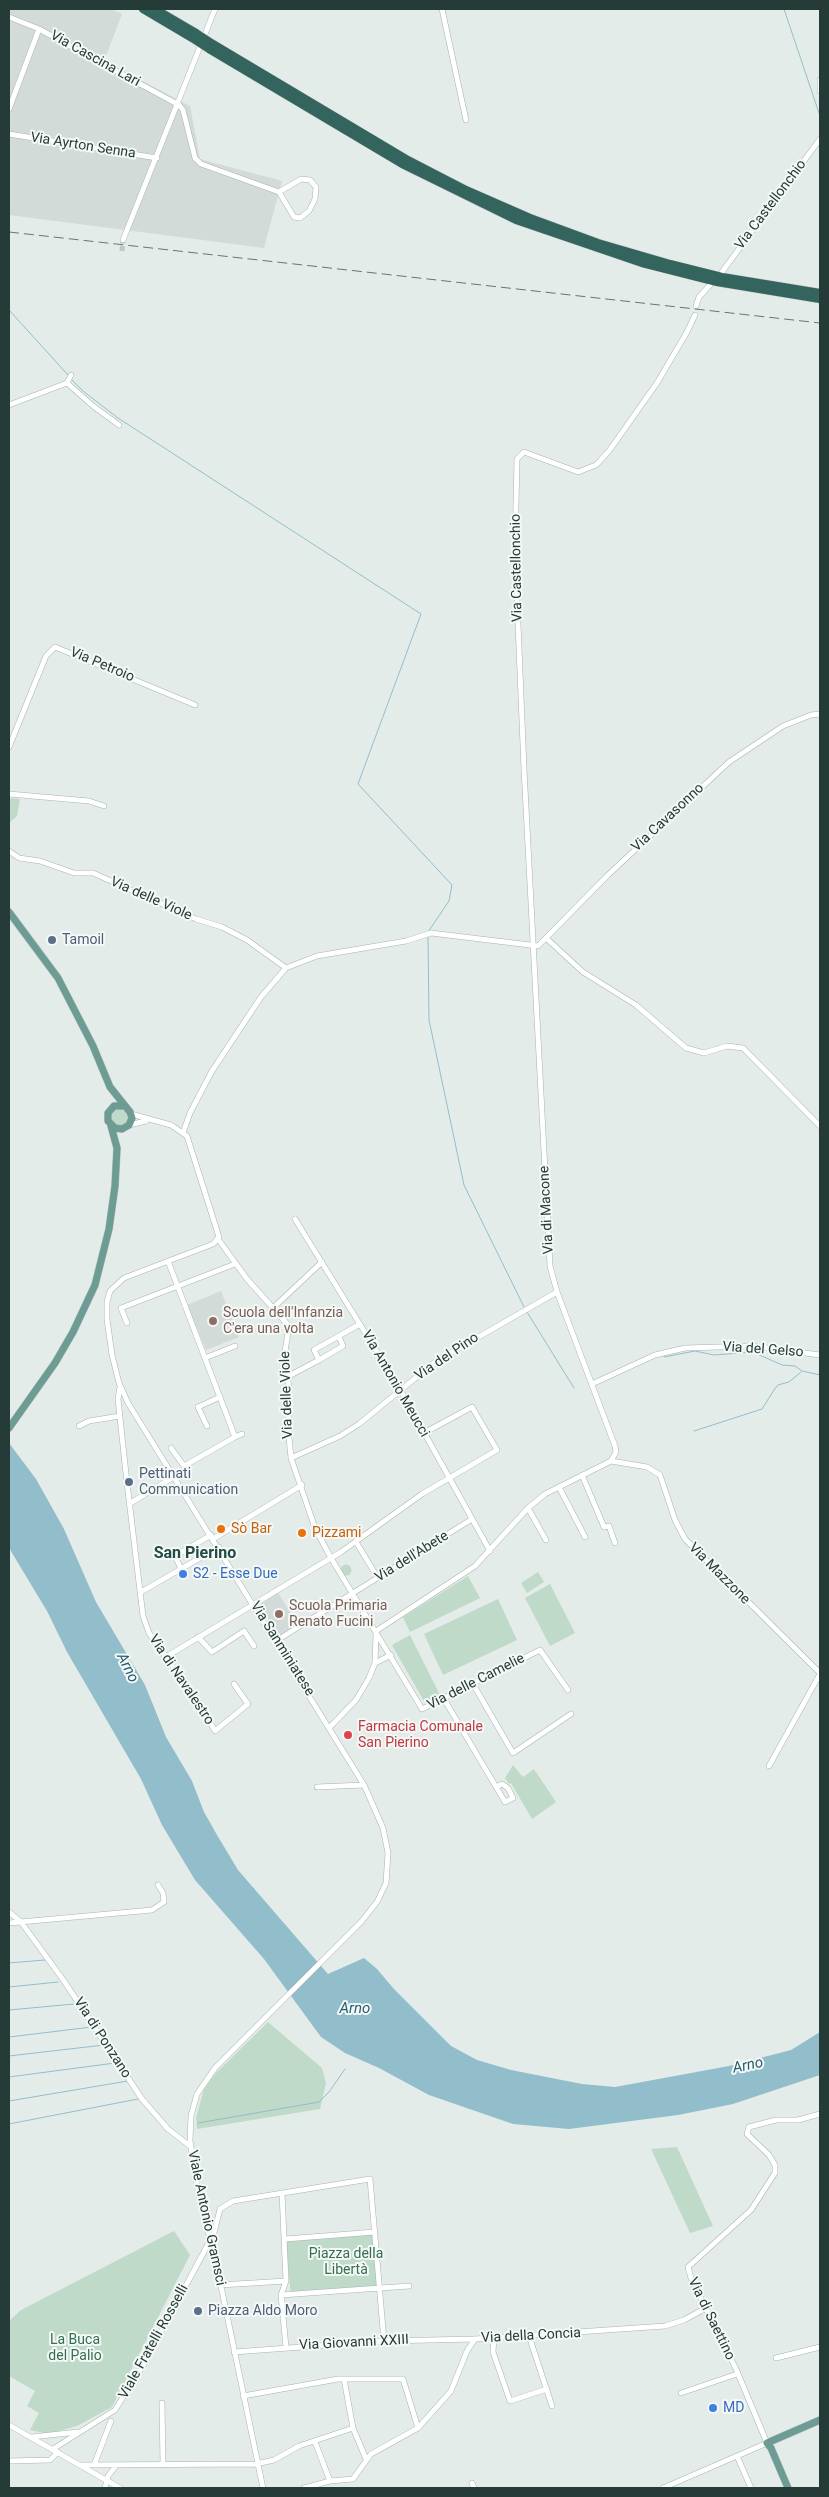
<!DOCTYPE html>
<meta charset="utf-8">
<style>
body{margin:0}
#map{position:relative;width:829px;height:2497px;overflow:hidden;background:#e4ece9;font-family:Roboto,sans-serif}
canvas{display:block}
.frame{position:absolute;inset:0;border:10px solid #253b37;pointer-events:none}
</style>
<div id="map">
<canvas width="829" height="2497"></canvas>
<div class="frame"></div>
</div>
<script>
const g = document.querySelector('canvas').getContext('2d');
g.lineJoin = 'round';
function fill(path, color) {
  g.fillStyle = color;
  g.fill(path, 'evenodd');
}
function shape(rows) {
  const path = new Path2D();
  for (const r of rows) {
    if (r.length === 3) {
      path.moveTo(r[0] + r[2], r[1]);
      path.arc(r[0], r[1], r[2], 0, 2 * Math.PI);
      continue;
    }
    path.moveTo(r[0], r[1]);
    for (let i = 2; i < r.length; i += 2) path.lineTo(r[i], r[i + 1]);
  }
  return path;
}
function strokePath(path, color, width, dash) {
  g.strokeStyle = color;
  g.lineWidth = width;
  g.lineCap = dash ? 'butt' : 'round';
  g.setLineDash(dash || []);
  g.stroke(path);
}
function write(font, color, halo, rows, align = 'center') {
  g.font = font + ' Roboto,sans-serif';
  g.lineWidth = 4;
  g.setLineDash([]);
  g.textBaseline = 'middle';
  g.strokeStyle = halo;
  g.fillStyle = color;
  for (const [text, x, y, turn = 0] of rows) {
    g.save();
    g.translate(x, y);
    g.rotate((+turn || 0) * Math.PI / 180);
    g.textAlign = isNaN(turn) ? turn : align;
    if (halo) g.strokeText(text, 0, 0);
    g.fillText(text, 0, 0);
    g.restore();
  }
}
const built = shape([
 [9,9,111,9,122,14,104,61,190,106,200,159,282,181,264,248,9,215],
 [221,1291,239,1337,206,1350,187,1305],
 [278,1593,298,1624,279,1636,259,1605]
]);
const green = shape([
 [9,798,20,799,17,816,9,823],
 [119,1117,9],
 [346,1570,5.5],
 [538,1572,544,1582,527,1593,521,1583],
 [468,1576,480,1598,410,1632,403,1617],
 [550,1584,575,1633,550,1646,525,1598],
 [498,1599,517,1640,443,1675,424,1634],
 [410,1635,440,1695,425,1703,392,1645],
 [513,1765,523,1777,534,1769,556,1802,532,1819,511,1783,509,1784,505,1778],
 [268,2022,322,2068,326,2083,320,2109,197,2129,196,2118,204,2089,217,2072],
 [677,2147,713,2226,690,2233,651,2149],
 [174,2231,190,2255,112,2407,77,2426,48,2434,30,2430,39,2413,27,2406,35,2391,9,2376,9,2321,21,2310],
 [375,2232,379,2288,291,2295,285,2239]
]);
const water = shape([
 [9,1443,36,1479,64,1529,96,1602,145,1685,166,1737,192,1781,204,1812,217,1835,238,1870,328,1974,364,1958,377,1969,394,1989,451,2046,477,2060,511,2070,582,2084,615,2087,729,2066,791,2050,820,2032,820,2075,733,2104,678,2115,569,2129,513,2124,429,2095,379,2068,345,2053,321,2037,264,1959,195,1880,162,1825,141,1779,67,1652,47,1611,12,1553,9,1547]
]);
const stream = shape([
 [784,9,820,116],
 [9,310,68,375],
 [70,378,83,391,118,418,421,614,358,784,452,885,449,901,428,932],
 [428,936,429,1020,464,1185,525,1309],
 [527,1312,574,1388],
 [664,1357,695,1351,714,1355,753,1352,782,1365,795,1366,802,1371,820,1375],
 [694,1431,762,1409,774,1390,778,1385,789,1382,801,1372],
 [9,1963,45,1960],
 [9,1987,58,1982],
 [9,2010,74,2004],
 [9,2037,92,2027],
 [9,2056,104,2045],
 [9,2077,115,2063],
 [9,2101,128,2081],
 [198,2123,319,2102,329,2092,345,2069],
 [9,2124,138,2099]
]);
const minorTunnel = shape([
 [122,251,123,240]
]);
const minor = shape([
 [442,9,466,120],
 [9,17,39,29,179,105,183,110,195,158,201,164,279,192,294,217,300,218,309,211,315,199,316,187,310,180,301,179,279,192],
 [820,80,820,91],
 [9,109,39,29],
 [9,134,157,158],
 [123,240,215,9],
 [722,272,820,139],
 [696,306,699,297,710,285],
 [67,383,93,406,119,425],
 [67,383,71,375],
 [9,405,67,383],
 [9,747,46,656,55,647,195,705],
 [9,794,89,801,104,806],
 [9,851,19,858,40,861,74,873,93,873,196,919,222,927,247,940,286,968],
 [546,938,583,972,636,1005,686,1048,704,1053,727,1046,743,1048,820,1126],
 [131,1114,171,1125,187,1136,219,1237,213,1244,124,1278,110,1291,107,1302,107,1319,112,1355,119,1383,128,1403,364,1785,383,1828,388,1853,386,1883,377,1902,361,1922,215,2068,197,2094,191,2116,190,2141,199,2196,217,2267,263,2488],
 [129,1125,146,1121],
 [183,1133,190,1113,212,1071,261,997,286,968,317,956,406,941,431,933,538,946,608,875,729,762,783,726,811,715,820,714],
 [295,1219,401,1391,490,1551],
 [218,1239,247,1279,289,1326,284,1358,289,1387,288,1427,291,1458,315,1528,331,1558,422,1709,540,1650,568,1690],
 [168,1261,235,1437,184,1466,171,1448],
 [273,1308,322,1262],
 [127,1323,121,1308,235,1264],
 [205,1358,235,1346],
 [319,1360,343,1346,339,1337],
 [287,1377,319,1360,314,1350,360,1324],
 [592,1384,655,1355,685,1348,752,1346,820,1355],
 [120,1387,118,1399,127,1483,143,1616,149,1633,199,1703,215,1731,248,1704,234,1684],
 [79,1426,89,1421,120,1416],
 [207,1426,198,1407,220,1397],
 [235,1437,242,1434],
 [291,1458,340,1436,359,1424,435,1362,557,1292],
 [611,1461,616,1452,615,1446,557,1292,550,1266,524,769,515,551,517,459,524,452,578,472,596,465,609,451,657,383,687,332,695,315],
 [582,1475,604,1527,609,1526,615,1543],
 [559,1487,585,1537],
 [129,1504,175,1476],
 [528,1508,546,1540],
 [213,1539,302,1485],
 [356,1542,378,1578],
 [181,1569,175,1556,211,1535],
 [141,1592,219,1547],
 [376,1631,475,1566,528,1508,545,1494,611,1461,647,1467,660,1475,675,1520,685,1539,820,1673],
 [198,1637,212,1652,244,1631,254,1646],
 [276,1641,472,1519],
 [164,1658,341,1552,422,1494,497,1450,472,1407,424,1433],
 [375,1663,391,1655],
 [473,1684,513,1753,571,1714],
 [444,1699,505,1802,513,1798,508,1788,502,1784,496,1787],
 [330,1727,356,1700,369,1678,375,1663,376,1634],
 [769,1766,820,1674],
 [317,1787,364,1785],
 [9,1912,21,1922,64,1981,142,2099,168,2129,191,2147],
 [9,1923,152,1910,164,1902,163,1893,158,1885],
 [282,2193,286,2281,281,2295,286,2347],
 [285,2239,375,2232],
 [220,2285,286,2281],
 [281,2295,409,2286],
 [529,2336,552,2406],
 [494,2337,493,2352,510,2401,547,2389],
 [234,2352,384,2341,475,2339,665,2326,684,2320,706,2308],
 [776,2358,820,2347],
 [344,2379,353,2428,366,2459],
 [681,2393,737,2374],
 [243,2396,338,2379,403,2379,418,2428],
 [162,2403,163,2465],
 [9,2425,120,2488],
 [32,2437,78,2432],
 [315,2442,330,2481],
 [53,2449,115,2410,144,2364,214,2233,220,2209,233,2201,370,2179,384,2341],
 [737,2456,751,2488],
 [9,2461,50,2460,58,2452],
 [81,2465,256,2464,274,2460,299,2446,353,2428],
 [94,2465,111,2421],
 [472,2483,474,2488],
 [105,2488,108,2476,116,2466],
 [304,2488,330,2481,353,2479,371,2454,418,2428,451,2391,467,2351,475,2339],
 [663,2488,767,2443,736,2369,691,2278,688,2267,751,2210,775,2173,775,2165,769,2155,747,2134,749,2127,776,2120,798,2120,820,2114]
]);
const major = shape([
 [9,912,58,978,93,1046,110,1087,130,1112,132,1118,129,1125,122,1129,115,1128,108,1121,108,1113,114,1106,125,1106],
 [9,1428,55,1363,73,1332,95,1285,109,1229,115,1186,117,1148,111,1126],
 [788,2488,771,2448,767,2443,820,2420]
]);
const highway = shape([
 [143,9,192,38],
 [155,9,196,33],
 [213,44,406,159,466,190,530,218,598,243,670,264,722,277,820,293],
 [209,49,404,165,516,220,642,263,717,282,820,299]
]);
const rail = shape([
 [9,232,820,323]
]);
const highwayBridge = shape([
 [196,33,213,44],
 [192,38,209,49]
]);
const markers = [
 [52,940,5,"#5c6f8a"],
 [213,1321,5,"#8d6e63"],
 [129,1482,5,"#5c6f8a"],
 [221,1529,5,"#e8710a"],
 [302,1533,5,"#e8710a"],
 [183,1574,5,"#3f7fe0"],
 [279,1614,5,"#8d6e63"],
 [348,1735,5,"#e0444e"],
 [198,2311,5,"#5c6f8a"],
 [713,2408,5,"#3f7fe0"]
];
const streetNames = [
 ["Via Cascina Lari",95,59,29],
 ["Via Ayrton Senna",83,146,9],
 ["Via Castellonchio",771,205,-53],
 ["Via Castellonchio",517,568,-91],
 ["Via Petroio",102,665,23],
 ["Via Cavasonno",668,818,-43],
 ["Via delle Viole",151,899,24],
 ["Via di Macone",547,1210,-93],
 ["Via del Gelso",763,1350,4],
 ["Via del Pino",447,1357,-34],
 ["Via Antonio Meucci",395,1384,60],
 ["Via delle Viole",287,1395,-92],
 ["Via dell'Abete",412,1557,-32],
 ["Via Mazzone",719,1574,45],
 ["Via Sanminiatese",282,1649,58],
 ["Via di Navalestro",181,1680,56],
 ["Via delle Camelie",476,1682,-27],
 ["Via di Ponzano",102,2038,57],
 ["Viale Antonio Gramsci",206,2218,78],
 ["Via di Saettino",711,2319,64],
 ["Via della Concia",531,2336,-3],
 ["Viale Fratelli Rosselli",154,2342,-61],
 ["Via Giovanni XXIII",354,2343,-3]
];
const serviceNames = [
 ["Tamoil",62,940],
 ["Pettinati",139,1474],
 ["Communication",139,1490],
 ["Piazza Aldo Moro",208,2311]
];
const educationNames = [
 ["Scuola dell'Infanzia",223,1313],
 ["C'era una volta",223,1329],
 ["Scuola Primaria",289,1606],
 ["Renato Fucini",289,1622]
];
const foodNames = [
 ["Sò Bar",231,1529],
 ["Pizzami",312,1533]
];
const shopNames = [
 ["S2 - Esse Due",193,1574],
 ["MD",723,2408]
];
const healthNames = [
 ["Farmacia Comunale",358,1727],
 ["San Pierino",358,1743]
];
const parkNames = [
 ["Piazza della",346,2254],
 ["Libertà",346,2270],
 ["La Buca",75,2340],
 ["del Palio",75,2356]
];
const waterNames = [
 ["Arno",127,1668,63],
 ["Arno",355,2009],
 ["Arno",748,2066,-12]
];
const quarterNames = [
 ["San Pierino",195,1554]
];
fill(built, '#d2dbd8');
fill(green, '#bfdac9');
fill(water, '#92bdcb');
strokePath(stream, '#92bdcb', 1);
strokePath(minorTunnel, '#bec9c5', 5, [5, 2.5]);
strokePath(minor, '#a7b3b0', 6);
strokePath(major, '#c2c8c7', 8);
strokePath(highway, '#c2c8c7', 9);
strokePath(minor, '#fff', 5);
strokePath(major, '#6d9c94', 7);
strokePath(highway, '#34645e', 8);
strokePath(rail, '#607772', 1, [10, 5]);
strokePath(highwayBridge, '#c2c8c7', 9, []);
strokePath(highwayBridge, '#34645e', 8);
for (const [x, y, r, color] of markers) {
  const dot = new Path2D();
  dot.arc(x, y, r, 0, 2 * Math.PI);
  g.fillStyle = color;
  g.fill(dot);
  strokePath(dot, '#f4f8f7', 2);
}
write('14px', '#253b37', '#f4f8f7', streetNames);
write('14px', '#4e5e75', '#f4f8f7', serviceNames, 'left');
write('14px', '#785e54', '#f4f8f7', educationNames, 'left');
write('14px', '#c56008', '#f4f8f7', foodNames, 'left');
write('14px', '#366cbe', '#f4f8f7', shopNames, 'left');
write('14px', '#be3a42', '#f4f8f7', healthNames, 'left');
write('14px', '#336e4f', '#f4f8f7', parkNames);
write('italic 15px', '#255e71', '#f4f8f7', waterNames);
write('bold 16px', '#234b45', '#f4f8f7', quarterNames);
</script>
